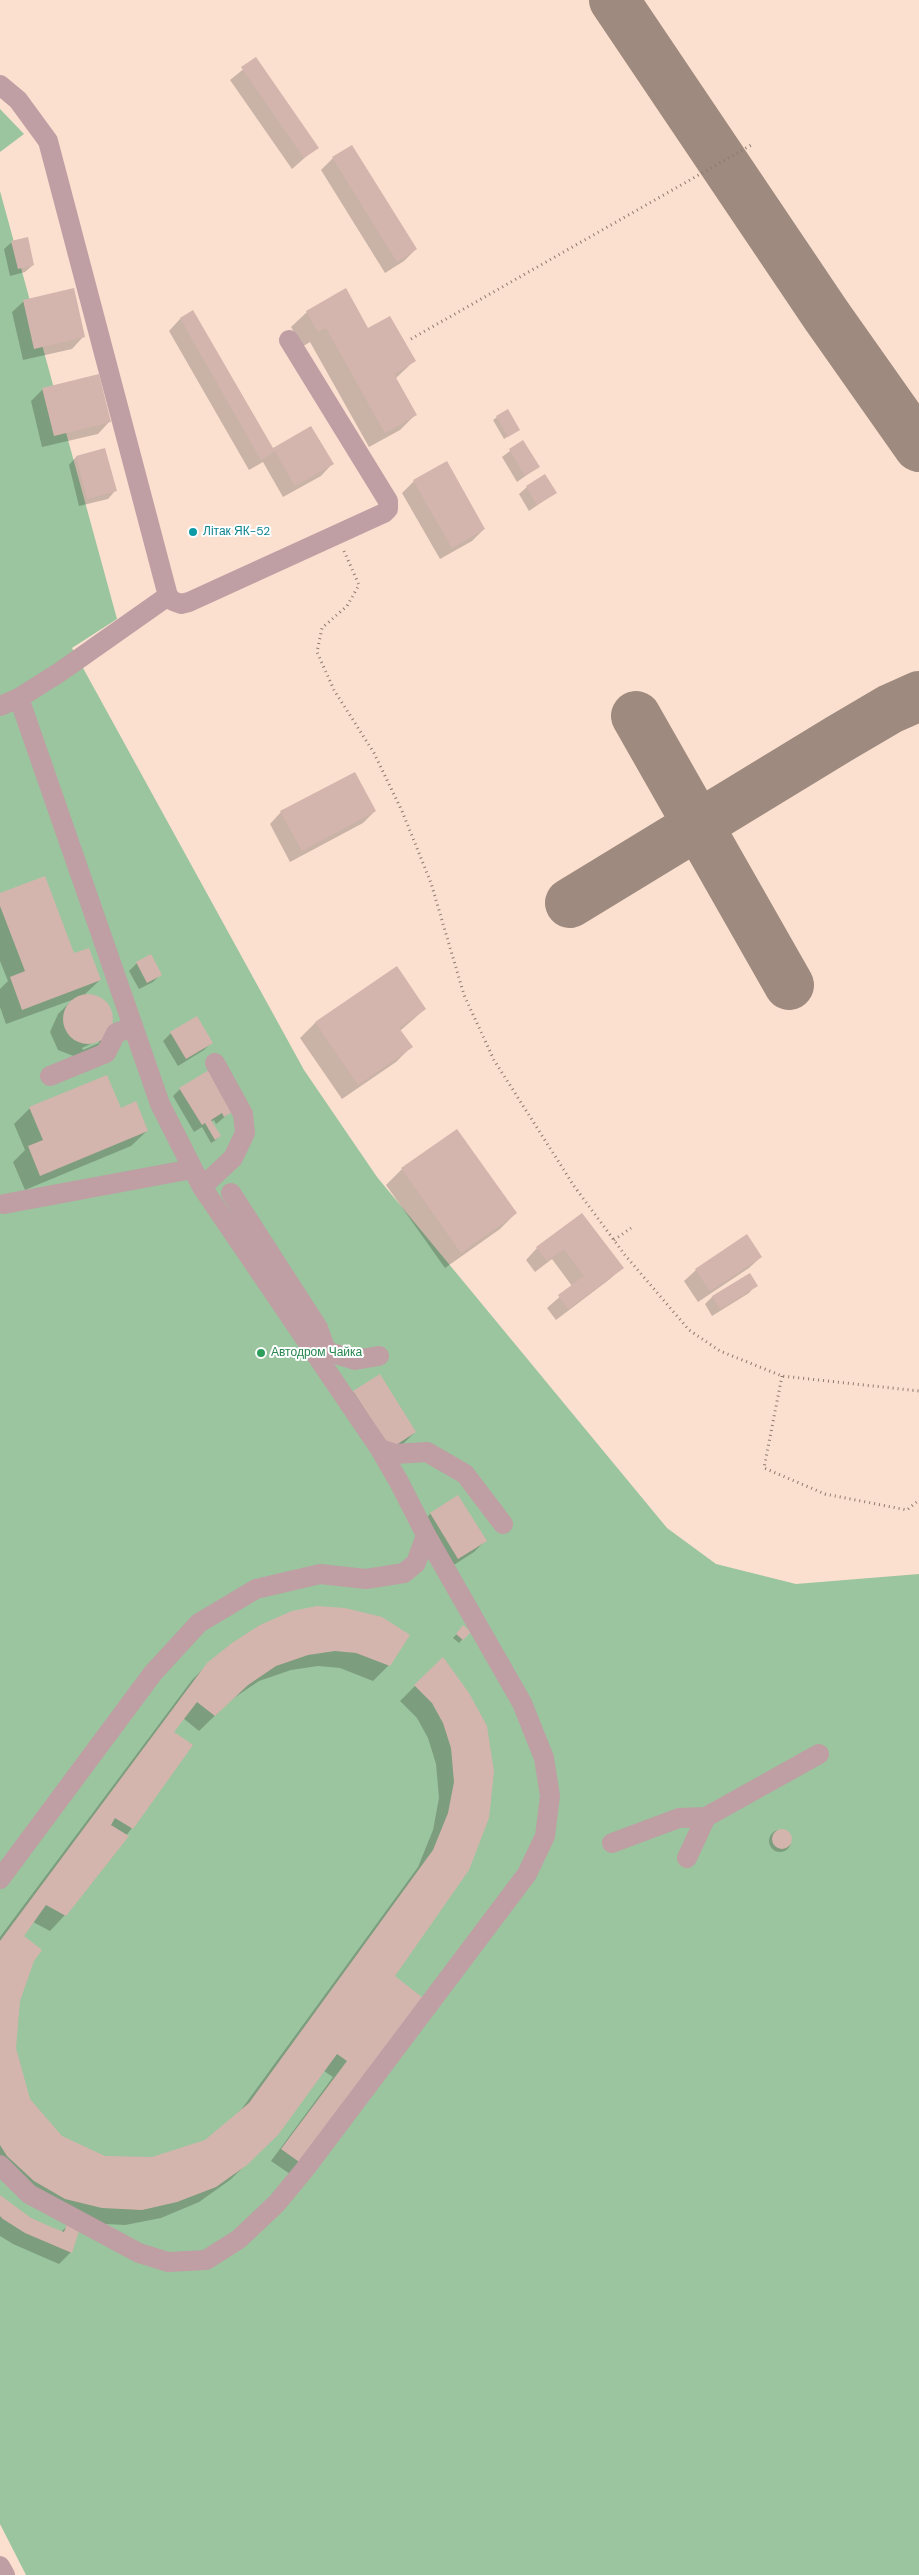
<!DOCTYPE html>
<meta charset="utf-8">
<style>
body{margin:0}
canvas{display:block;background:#fbdfcf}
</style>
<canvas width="919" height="2575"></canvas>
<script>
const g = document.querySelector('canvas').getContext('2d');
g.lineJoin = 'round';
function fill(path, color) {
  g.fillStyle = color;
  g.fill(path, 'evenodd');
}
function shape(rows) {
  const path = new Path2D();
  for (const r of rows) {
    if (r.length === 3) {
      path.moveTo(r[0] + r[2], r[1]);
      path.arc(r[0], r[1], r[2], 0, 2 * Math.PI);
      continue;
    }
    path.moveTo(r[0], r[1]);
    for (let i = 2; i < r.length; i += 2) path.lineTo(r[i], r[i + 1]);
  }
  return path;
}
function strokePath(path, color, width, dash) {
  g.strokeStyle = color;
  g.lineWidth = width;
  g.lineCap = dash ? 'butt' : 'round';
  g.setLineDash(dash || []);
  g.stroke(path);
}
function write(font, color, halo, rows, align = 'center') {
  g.font = font + ' "DM Sans",sans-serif';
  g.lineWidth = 4;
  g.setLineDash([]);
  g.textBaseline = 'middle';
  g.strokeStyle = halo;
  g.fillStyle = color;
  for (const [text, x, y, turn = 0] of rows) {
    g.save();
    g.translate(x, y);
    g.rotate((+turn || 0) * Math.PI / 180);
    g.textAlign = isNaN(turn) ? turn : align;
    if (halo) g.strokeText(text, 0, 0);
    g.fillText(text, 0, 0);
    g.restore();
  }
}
const green = shape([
 [0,109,24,134,0,152],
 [0,191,117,619,72,648,304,1070,377,1177,667,1528,716,1564,796,1584,919,1574,919,2575,26,2575,0,2524]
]);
const shadow = shape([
 [256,59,317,147,292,169,230,80],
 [333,158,416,249,404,261,385,273,321,170],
 [12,242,33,265,25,272,10,276,4,249],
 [24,301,83,337,72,349,23,360,12,312],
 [193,312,273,449,332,464,321,476,283,497,263,462,249,470,169,331,180,319],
 [307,312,368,330,414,361,395,379,415,415,400,430,369,447,310,342,302,347,291,327],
 [43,389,109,422,98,434,42,447,31,401],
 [497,417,518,430,504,439,493,420],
 [523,441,538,467,517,482,502,457],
 [104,450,115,491,108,499,79,506,69,465,76,457],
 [446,463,484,529,472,541,440,559,402,493,414,481],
 [527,487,555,493,529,511,519,494],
 [375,811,363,823,290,862,270,824,281,812],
 [0,894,100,980,85,994,105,1001,113,1018,107,1037,94,1049,76,1057,58,1050,50,1032,58,1014,72,1000,6,1024,0,1007,0,989,8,981,0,961],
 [99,1040,99,1043,83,1050,82,1048],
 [137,963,160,975,153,982,139,989,129,971],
 [396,967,425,1009,400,1031,411,1047,396,1062,342,1099,300,1038,315,1023],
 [171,1033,211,1043,204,1050,178,1066,163,1041],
 [180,1089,232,1111,216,1124,214,1120,211,1122,219,1136,216,1140,211,1143,202,1127,194,1132,173,1096],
 [30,1108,120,1109,147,1131,131,1146,25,1190,13,1162,25,1150,14,1124],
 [457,1130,516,1213,500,1229,445,1268,386,1185,402,1169],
 [582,1215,622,1268,610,1279,556,1320,547,1308,572,1286,552,1259,535,1272,526,1260,537,1248],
 [761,1257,749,1268,698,1302,684,1281,696,1270],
 [749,1274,756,1285,749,1293,712,1316,705,1304,712,1297],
 [354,1392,415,1432,403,1444,378,1459,343,1403],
 [458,1497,485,1541,474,1552,446,1570,419,1526,430,1514],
 [292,1612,389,1665,373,1681,340,1668,318,1666,291,1670,259,1681,231,1700,199,1731,183,1718,172,1732,132,1828,65,1915,50,1931,33,1922,22,1937,33,1961,19,2000,15,2048,29,2100,61,2137,104,2158,152,2159,206,2141,238,2114,418,1867,433,1830,439,1798,436,1764,428,1738,417,1718,400,1701,442,1659,486,1726,393,1977,422,1999,290,2174,271,2161,333,2077,324,2071,261,2150,230,2180,199,2202,161,2218,125,2225,86,2223,0,2179,0,1937,192,1680,208,1664],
 [463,1627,469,1632,459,1643,453,1638],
 [780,1841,11],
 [0,2196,31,2219,61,2232,67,2226,71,2252,59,2264,13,2244,0,2236]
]);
const taxiway = shape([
 [614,0,826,315,919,447],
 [636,716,789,985],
 [570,903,839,739,890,709,919,696]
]);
const building = shape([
 [256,57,319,148,304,158,241,67],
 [352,145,417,249,397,262,332,157],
 [28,237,34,265,18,269,11,241],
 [74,288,85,337,34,349,23,300],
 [346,288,368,328,390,316,416,361,394,374,417,415,385,433,326,328,318,332,306,311],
 [193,310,273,448,311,426,334,464,295,486,275,451,261,460,180,318],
 [99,374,111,422,54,436,42,388],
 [508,409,520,430,508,437,496,416],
 [523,440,540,467,525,476,509,449],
 [105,448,117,491,87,499,76,456],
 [447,461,485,529,452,548,413,480],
 [545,474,557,493,537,505,526,486],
 [355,772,376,811,302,851,280,811],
 [45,876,74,953,89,948,101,980,22,1010,10,977,25,971,0,906,0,893],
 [151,954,162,975,147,983,136,962],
 [397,966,426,1009,399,1028,413,1047,358,1085,315,1022],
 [88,1019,25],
 [197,1016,213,1043,186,1059,170,1032],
 [209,1070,234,1111,224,1117,222,1113,211,1120,221,1136,215,1140,205,1123,202,1125,179,1088],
 [107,1075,121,1108,136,1101,148,1131,40,1176,28,1146,43,1140,29,1107],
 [457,1129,517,1213,461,1253,401,1168],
 [582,1213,624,1268,568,1309,558,1295,584,1276,564,1249,547,1261,536,1247],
 [747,1234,762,1257,710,1291,695,1269],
 [750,1273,758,1286,720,1309,712,1296],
 [380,1374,416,1432,390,1449,353,1391],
 [458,1495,487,1541,458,1559,430,1513],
 [317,1606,345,1608,382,1617,410,1635,390,1666,356,1653,335,1651,308,1655,276,1666,248,1685,215,1716,197,1702,174,1732,193,1745,133,1829,115,1818,111,1825,129,1836,66,1916,46,1905,24,1936,42,1950,34,1961,20,2001,16,2048,30,2099,62,2136,105,2156,152,2157,205,2140,249,2103,433,1850,448,1813,454,1782,451,1748,443,1723,432,1703,414,1685,443,1657,469,1693,487,1726,494,1772,489,1818,469,1870,395,1976,423,1998,302,2164,281,2149,347,2061,337,2054,278,2135,247,2165,216,2187,177,2202,142,2210,102,2208,65,2199,34,2181,7,2156,0,2145,0,1941,207,1663,232,1643,260,1625,292,1611],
 [463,1625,471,1632,463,1640,456,1634],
 [782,1839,10],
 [0,2195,31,2218,51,2227,64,2232,67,2224,80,2228,72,2253,25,2233,3,2219,0,2216]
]);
const path = shape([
 [411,339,753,144],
 [344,551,359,585,347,606,322,628,317,652,334,690,374,753,402,811,431,883,464,995,494,1060,574,1186,625,1255,689,1330,720,1351,782,1376,919,1391],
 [614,1240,631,1228],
 [782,1376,764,1468,825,1494,907,1510,919,1500]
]);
const minor = shape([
 [0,85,18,100,48,141,168,596,173,601,181,604,189,602,384,513,388,509,388,501,289,340],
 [0,706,19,698,60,672,168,596],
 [50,1076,106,1053,116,1033,133,1027],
 [202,1187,233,1158,245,1133,243,1114,215,1063],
 [231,1193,318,1328,326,1351,319,1358],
 [4,1204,192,1169],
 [326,1351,355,1360,379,1356],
 [380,1449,395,1454,427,1452,465,1474,503,1524],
 [612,1843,679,1818,706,1817],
 [687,1858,706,1817,819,1754],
 [0,1879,153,1673,199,1623,256,1589,320,1574,366,1579,404,1573,416,1563,426,1535],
 [0,2165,29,2194,139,2253,168,2262,206,2260,239,2239,277,2203,305,2169,527,1874,545,1836,550,1796,544,1758,522,1703,426,1535,399,1482,380,1449,202,1187,160,1104,19,698],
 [0,2566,5,2575]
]);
const markers = [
 [193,532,5,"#0f9aa8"],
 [261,1353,5,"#2e9e5b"]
];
const cultureNames = [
 ["Літак ЯК-52",203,532]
];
const leisureNames = [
 ["Автодром Чайка",271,1353]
];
fill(green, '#9bc59e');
fill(shadow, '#0003');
strokePath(taxiway, '#9e8a7e', 50);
fill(building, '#d4b5ad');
strokePath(path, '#8d7b70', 3, [1, 4]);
strokePath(minor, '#bf9ea4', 20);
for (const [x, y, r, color] of markers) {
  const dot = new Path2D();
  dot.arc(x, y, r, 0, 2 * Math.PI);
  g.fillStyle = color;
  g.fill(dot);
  strokePath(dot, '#fff', 2);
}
write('12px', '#0d838f', '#fff', cultureNames, 'left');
write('12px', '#27864d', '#fff', leisureNames, 'left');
</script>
